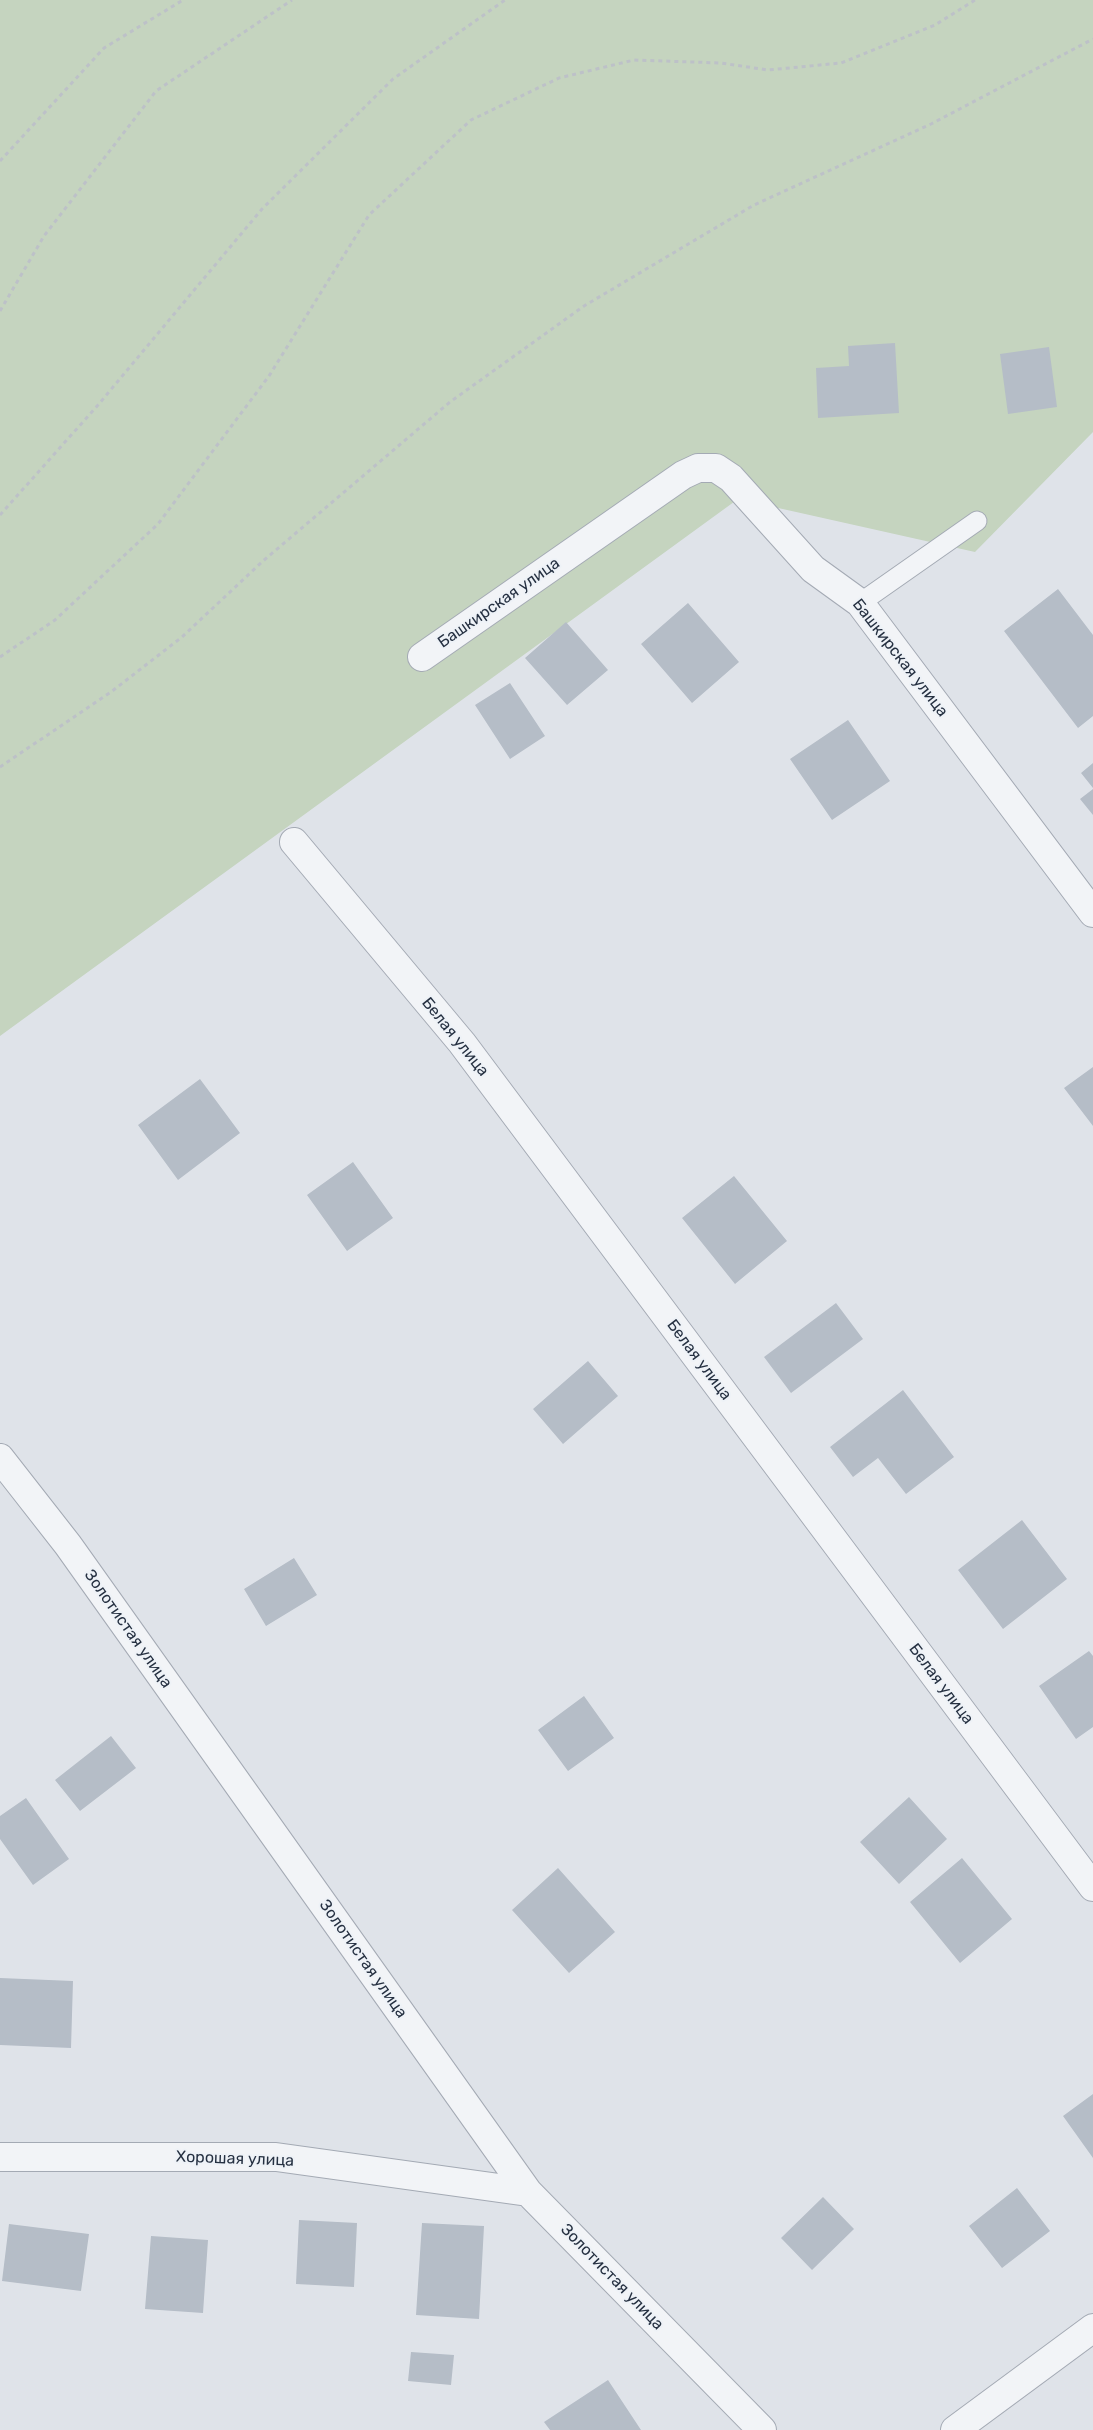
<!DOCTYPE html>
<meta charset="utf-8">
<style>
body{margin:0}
canvas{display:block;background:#dfe3e9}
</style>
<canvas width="1093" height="2430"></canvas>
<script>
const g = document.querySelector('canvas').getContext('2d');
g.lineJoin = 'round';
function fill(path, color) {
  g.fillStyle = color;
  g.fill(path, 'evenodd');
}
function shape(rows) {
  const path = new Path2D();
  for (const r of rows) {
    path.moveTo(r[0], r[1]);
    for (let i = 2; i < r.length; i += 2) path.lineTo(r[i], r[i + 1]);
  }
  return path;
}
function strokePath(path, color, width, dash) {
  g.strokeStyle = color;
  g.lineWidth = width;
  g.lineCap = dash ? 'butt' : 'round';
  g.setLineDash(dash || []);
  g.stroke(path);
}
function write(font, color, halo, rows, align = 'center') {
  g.font = font + ' Rubik,sans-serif';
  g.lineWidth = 4;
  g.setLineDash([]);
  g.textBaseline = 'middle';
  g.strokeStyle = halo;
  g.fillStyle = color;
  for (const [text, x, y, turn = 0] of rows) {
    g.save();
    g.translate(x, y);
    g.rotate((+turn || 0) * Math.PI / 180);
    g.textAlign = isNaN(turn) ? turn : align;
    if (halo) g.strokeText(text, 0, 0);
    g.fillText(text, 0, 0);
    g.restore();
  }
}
const green = shape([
 [0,0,1093,0,1093,432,975,552,738,499,0,1036]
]);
const building = shape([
 [895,343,899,413,818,418,816,368,849,366,848,346],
 [1049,347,1057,407,1008,414,1000,354],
 [1058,589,1093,635,1093,716,1078,728,1004,631],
 [688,603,739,662,692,703,641,644],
 [566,622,608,670,567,705,525,658],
 [510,683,545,736,510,759,475,705],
 [848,720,890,781,832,820,790,759],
 [1093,763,1093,788,1081,773],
 [1093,789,1093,815,1080,799],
 [1093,1067,1093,1126,1064,1088],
 [200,1079,240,1133,178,1180,138,1125],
 [353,1162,393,1218,347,1251,307,1195],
 [734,1176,787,1241,735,1284,682,1218],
 [836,1303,863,1339,791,1393,764,1357],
 [588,1361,618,1396,563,1444,533,1409],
 [903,1390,954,1457,906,1494,878,1458,853,1477,830,1447],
 [1022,1520,1067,1579,1003,1629,958,1570],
 [294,1558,317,1595,266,1626,244,1589],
 [1089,1651,1093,1656,1093,1727,1076,1739,1039,1686],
 [584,1696,614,1738,568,1771,538,1730],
 [111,1736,136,1768,80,1811,55,1780],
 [909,1797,947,1839,899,1884,860,1842],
 [26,1798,69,1859,33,1885,0,1839,0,1816],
 [962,1858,1012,1919,960,1963,910,1902],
 [558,1868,615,1932,569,1973,512,1910],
 [0,1978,73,1981,71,2048,0,2045],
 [1093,2094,1093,2158,1063,2116],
 [1017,2188,1050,2231,1002,2268,969,2226],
 [823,2197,854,2229,812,2270,781,2238],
 [299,2220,357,2223,354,2287,296,2284],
 [422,2223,484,2226,479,2319,416,2315],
 [9,2224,89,2234,81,2291,2,2281],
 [151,2236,208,2240,203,2313,145,2309],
 [411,2352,454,2355,451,2385,408,2381],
 [608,2380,641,2430,550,2430,544,2422]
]);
const path = shape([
 [0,161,104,48,183,0],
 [0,311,44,236,156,91,292,0],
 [0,515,98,405,262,209,393,79,505,0],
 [0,657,55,620,158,524,269,376,369,215,471,120,559,78,634,60,721,63,768,70,841,63,935,25,975,0],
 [0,767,111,692,182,637,263,561,450,402,584,306,754,205,931,124,1093,39]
]);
const service = shape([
 [860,603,977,521]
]);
const minor = shape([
 [422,657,683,475,698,468,716,468,731,478,813,569,860,603,1093,913],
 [294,842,462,1043,1093,1887],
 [0,1458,68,1545,528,2192,762,2430],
 [0,2157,276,2157,528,2192],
 [955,2430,1093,2328]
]);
const streetNames = [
 ["Башкирская улица",499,603,-35],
 ["Башкирская улица",900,658,52],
 ["Белая улица",455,1037,51],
 ["Белая улица",699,1360,53],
 ["Золотистая улица",128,1629,55],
 ["Белая улица",941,1684,53],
 ["Золотистая улица",363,1959,55],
 ["Хорошая улица",235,2159,2],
 ["Золотистая улица",612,2277,46]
];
fill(green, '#c5d4bf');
fill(building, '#b5bdc7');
strokePath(service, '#a4aab4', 21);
strokePath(minor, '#a4aab4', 30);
strokePath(path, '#bdc1c8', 3, [4, 4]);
strokePath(service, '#f2f4f7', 19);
strokePath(minor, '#f2f4f7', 28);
write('16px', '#263142', '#eef2f7', streetNames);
</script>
